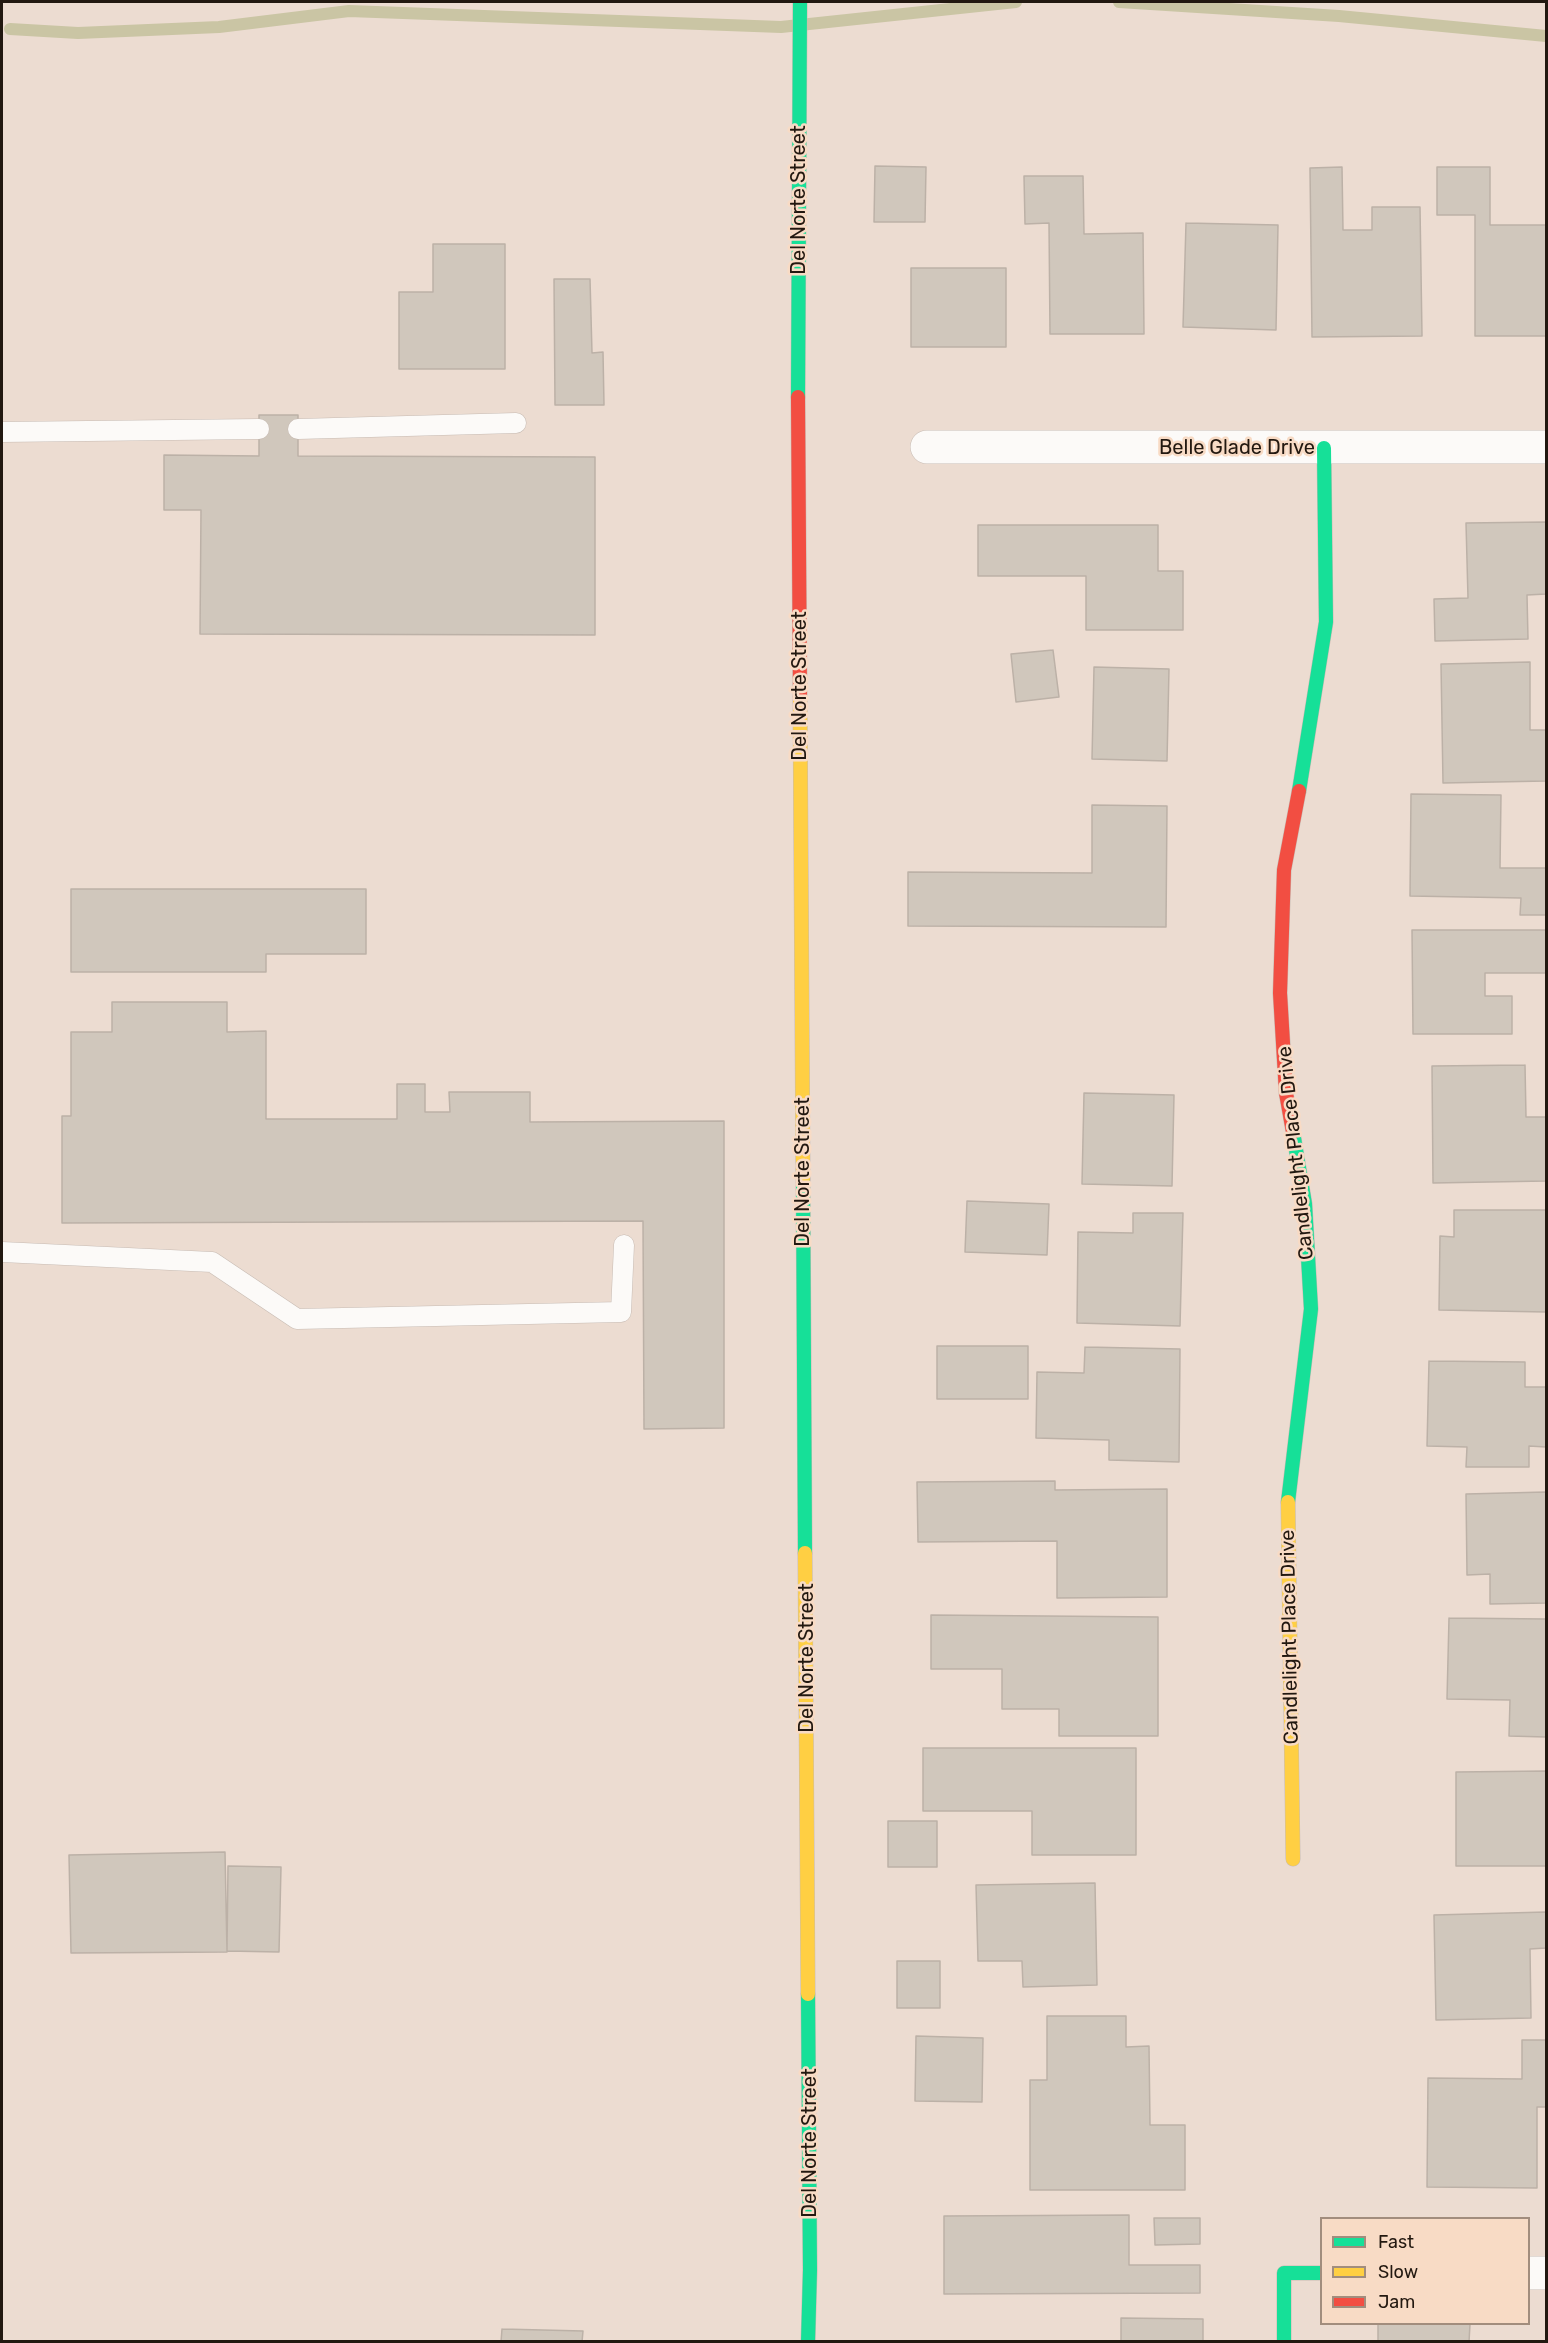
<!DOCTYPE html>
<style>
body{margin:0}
#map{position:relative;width:1548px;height:2343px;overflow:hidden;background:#ecdcd1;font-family:Rubik,sans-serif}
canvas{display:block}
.frame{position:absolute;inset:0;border:3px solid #221810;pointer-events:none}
.legend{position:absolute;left:1320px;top:2217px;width:210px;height:108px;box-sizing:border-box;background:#f8dbc5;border:2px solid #a28d7d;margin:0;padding:8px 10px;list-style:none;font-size:18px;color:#221810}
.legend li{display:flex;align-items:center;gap:12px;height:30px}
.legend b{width:30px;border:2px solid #a28d7d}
</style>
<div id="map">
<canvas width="1548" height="2343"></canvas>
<div class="frame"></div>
<ul class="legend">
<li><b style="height:8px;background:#16e098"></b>Fast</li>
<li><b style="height:8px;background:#ffcf43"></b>Slow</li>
<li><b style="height:8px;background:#f24e42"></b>Jam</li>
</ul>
</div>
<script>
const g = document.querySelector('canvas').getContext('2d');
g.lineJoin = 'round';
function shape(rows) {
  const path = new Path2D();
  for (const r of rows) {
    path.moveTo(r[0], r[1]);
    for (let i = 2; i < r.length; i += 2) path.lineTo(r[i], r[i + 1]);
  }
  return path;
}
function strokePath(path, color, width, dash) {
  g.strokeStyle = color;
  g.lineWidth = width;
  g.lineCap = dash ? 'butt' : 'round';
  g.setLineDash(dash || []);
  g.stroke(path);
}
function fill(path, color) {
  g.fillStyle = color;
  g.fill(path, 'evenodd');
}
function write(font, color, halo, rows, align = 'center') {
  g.font = font + ' Rubik,sans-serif';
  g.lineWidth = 5;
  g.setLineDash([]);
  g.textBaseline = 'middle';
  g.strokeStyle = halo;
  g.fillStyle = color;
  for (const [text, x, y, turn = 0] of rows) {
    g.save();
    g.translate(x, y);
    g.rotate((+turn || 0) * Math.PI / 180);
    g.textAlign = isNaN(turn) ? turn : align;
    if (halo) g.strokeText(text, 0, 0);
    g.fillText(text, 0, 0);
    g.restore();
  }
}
const stream = shape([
 [1119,2,1339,16,1546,36],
 [10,29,78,33,219,27,349,11,781,27,1016,2]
]);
const building = shape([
 [875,166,926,167,925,222,874,222,875,166],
 [1342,167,1343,230,1372,230,1372,207,1420,207,1422,336,1312,337,1310,168,1342,167],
 [1437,167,1490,167,1490,225,1546,225,1546,336,1475,336,1475,215,1437,215,1437,167],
 [1024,176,1083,176,1084,234,1143,233,1144,334,1050,334,1049,223,1025,224,1024,176],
 [1186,223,1278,225,1276,330,1183,327,1186,223],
 [433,244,505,244,505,369,399,369,399,292,433,292,433,244],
 [911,268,1006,268,1006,347,911,347,911,268],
 [554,279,590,279,592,353,603,352,604,405,555,405,554,279],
 [259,415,298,415,298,456,595,457,595,635,200,634,201,510,164,510,164,455,259,456,259,415],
 [1546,522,1546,594,1527,595,1528,639,1435,641,1434,599,1468,598,1466,523,1546,522],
 [978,525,1158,525,1158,571,1183,571,1183,630,1086,630,1086,576,978,576,978,525],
 [1053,650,1059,697,1016,702,1011,654,1053,650],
 [1530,662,1530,730,1546,730,1546,781,1443,783,1441,664,1530,662],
 [1094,667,1169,669,1167,761,1092,759,1094,667],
 [1411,794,1501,795,1500,868,1546,868,1546,915,1520,915,1521,898,1410,896,1411,794],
 [1092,805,1167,806,1166,927,908,926,908,872,1092,873,1092,805],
 [71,889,366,889,366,954,266,954,266,972,71,972,71,889],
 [1412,930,1546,930,1546,973,1485,973,1485,996,1512,996,1512,1034,1413,1034,1412,930],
 [112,1002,227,1002,227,1032,266,1031,266,1119,397,1119,397,1084,425,1084,425,1112,450,1112,449,1092,530,1092,530,1122,724,1121,724,1428,644,1429,643,1221,62,1223,62,1116,71,1116,71,1032,112,1032,112,1002],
 [1525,1065,1526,1117,1546,1117,1546,1181,1433,1183,1432,1066,1525,1065],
 [1084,1093,1174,1095,1172,1186,1082,1184,1084,1093],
 [967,1201,1049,1204,1047,1255,965,1252,967,1201],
 [1454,1210,1546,1210,1546,1312,1439,1310,1440,1236,1454,1237,1454,1210],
 [1133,1213,1183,1213,1180,1326,1077,1323,1078,1232,1133,1233,1133,1213],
 [937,1346,1028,1346,1028,1399,937,1399,937,1346],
 [1085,1347,1180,1349,1179,1462,1109,1460,1109,1440,1036,1438,1037,1372,1084,1373,1085,1347],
 [1429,1361,1525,1362,1525,1387,1546,1387,1546,1447,1529,1446,1529,1467,1466,1467,1467,1447,1427,1446,1429,1361],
 [1055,1481,1055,1490,1167,1489,1167,1597,1057,1598,1057,1541,918,1542,917,1482,1055,1481],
 [1546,1492,1546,1603,1490,1604,1490,1574,1467,1575,1466,1494,1546,1492],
 [931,1615,1158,1617,1158,1736,1059,1736,1059,1709,1002,1709,1002,1669,931,1669,931,1615],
 [1449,1618,1546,1619,1546,1737,1509,1736,1510,1700,1447,1699,1449,1618],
 [923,1748,1136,1748,1136,1855,1032,1855,1032,1811,923,1811,923,1748],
 [1546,1771,1546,1866,1456,1866,1456,1772,1546,1771],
 [888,1821,937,1821,937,1867,888,1867,888,1821],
 [225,1852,227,1952,71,1953,69,1855,225,1852],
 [228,1866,281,1867,279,1952,227,1951,228,1866],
 [1095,1883,1097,1985,1023,1987,1022,1961,978,1961,976,1885,1095,1883],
 [1546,1912,1546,1948,1530,1949,1531,2018,1436,2020,1434,1915,1546,1912],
 [897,1961,940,1961,940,2008,897,2008,897,1961],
 [1047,2016,1126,2016,1126,2047,1149,2046,1150,2125,1185,2125,1185,2190,1030,2190,1030,2080,1047,2080,1047,2016],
 [916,2036,983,2038,982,2102,915,2101,916,2036],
 [1522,2040,1546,2040,1546,2107,1537,2107,1537,2188,1427,2187,1428,2078,1522,2079,1522,2040],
 [1129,2215,1129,2265,1200,2265,1200,2293,944,2294,944,2216,1129,2215],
 [1154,2218,1200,2218,1200,2244,1155,2245,1154,2218],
 [1121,2318,1203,2319,1203,2342,1121,2342,1121,2318],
 [1378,2324,1470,2324,1469,2342,1378,2342,1378,2324],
 [502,2329,583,2331,582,2342,501,2342,502,2329]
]);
const lane = shape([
 [298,429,516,423],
 [2,432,259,429],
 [2,1252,212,1262,297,1319,621,1312,624,1245]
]);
const street = shape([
 [927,447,1546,447],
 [1528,2273,1546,2273]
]);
const fast = shape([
 [798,397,800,2],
 [1299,791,1326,622,1324,448],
 [803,1179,805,1553],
 [1288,1502,1311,1309,1305,1204,1293,1132],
 [808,2342,810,2270,808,1994],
 [1284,2342,1284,2273,1322,2273]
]);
const slow = shape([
 [800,697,803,1179],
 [1288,1502,1293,1859],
 [805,1553,808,1994]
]);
const jam = shape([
 [798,397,800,697],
 [1293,1132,1286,1093,1280,993,1284,870,1299,791]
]);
const streetNames = [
 ["Del Norte Street",799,200,-90],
 ["Belle Glade Drive",1237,448],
 ["Del Norte Street",800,686,-90],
 ["Candlelight Place Drive",1296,1153,-96],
 ["Del Norte Street",803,1172,-90],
 ["Candlelight Place Drive",1290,1637,-91],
 ["Del Norte Street",807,1658,-90],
 ["Del Norte Street",810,2143,-90]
];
strokePath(stream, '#cac5a4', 12);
fill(building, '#d0c7bc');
strokePath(building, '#bcb1a7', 1.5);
strokePath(lane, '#c7bbb3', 21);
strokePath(street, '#c7bbb3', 34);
strokePath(fast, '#c7bbb3', 15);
strokePath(slow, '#c7bbb3', 15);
strokePath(jam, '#c7bbb3', 15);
strokePath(lane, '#fcfaf8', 20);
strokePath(street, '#fcfaf8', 33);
strokePath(fast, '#16e098', 14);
strokePath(slow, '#ffcf43', 14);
strokePath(jam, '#f24e42', 14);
write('20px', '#221810', '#f8dbc5', streetNames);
</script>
